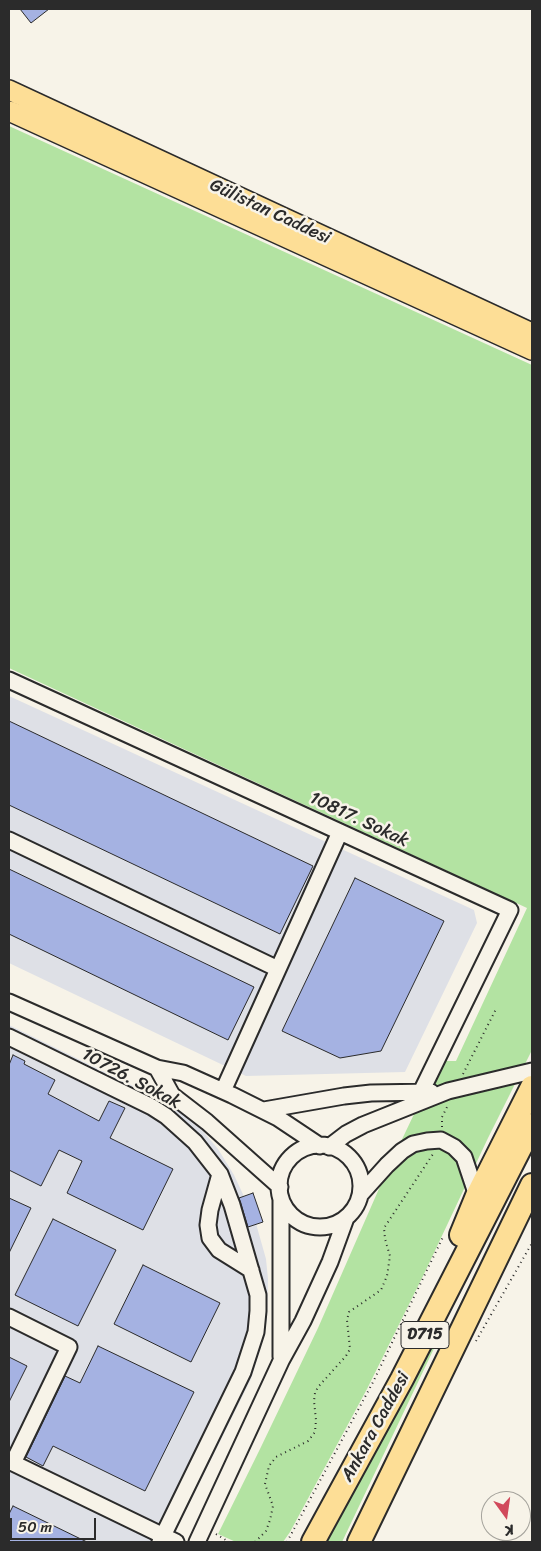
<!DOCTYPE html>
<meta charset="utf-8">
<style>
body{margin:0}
#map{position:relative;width:541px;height:1551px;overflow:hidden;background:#f7f3e8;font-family:Sriracha,sans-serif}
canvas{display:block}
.frame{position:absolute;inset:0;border:10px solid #2b2b2b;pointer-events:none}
.north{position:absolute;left:481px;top:1491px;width:50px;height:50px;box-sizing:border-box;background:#f7f3e8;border:1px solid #a5a39c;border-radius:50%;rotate:166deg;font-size:14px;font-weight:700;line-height:20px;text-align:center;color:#2b2b2b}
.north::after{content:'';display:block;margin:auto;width:18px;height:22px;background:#d1495b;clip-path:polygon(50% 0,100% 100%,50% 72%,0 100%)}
.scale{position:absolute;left:10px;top:1518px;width:86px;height:22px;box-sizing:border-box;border:2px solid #2b2b2b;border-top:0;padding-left:6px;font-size:15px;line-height:18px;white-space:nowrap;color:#2b2b2b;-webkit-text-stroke:4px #f7f3e8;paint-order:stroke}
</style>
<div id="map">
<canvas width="541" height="1551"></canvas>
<div class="frame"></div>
<div class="north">K</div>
<div class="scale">50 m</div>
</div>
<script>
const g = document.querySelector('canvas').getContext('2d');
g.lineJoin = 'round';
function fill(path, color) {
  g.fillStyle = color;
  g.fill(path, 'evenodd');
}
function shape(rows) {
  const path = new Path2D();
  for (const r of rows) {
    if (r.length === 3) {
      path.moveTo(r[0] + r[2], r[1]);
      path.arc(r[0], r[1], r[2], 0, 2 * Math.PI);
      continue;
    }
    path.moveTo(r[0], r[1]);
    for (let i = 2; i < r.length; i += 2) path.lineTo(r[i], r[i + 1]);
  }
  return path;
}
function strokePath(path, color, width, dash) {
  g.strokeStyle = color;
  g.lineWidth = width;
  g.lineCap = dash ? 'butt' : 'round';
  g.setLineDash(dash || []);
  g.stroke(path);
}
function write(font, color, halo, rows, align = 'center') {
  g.font = font + ' Sriracha,sans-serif';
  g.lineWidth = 5;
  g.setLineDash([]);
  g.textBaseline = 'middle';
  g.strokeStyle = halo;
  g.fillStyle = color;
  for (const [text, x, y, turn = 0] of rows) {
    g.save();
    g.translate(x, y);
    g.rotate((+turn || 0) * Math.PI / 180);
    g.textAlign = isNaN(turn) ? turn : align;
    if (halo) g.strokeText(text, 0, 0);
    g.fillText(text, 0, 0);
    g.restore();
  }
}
const built = shape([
 [9,696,474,910,477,923,405,1072,246,1076,9,963],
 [9,1025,178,1108,201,1129,218,1149,234,1175,255,1220,266,1259,268,1279,267,1319,263,1340,251,1379,170,1542,9,1542]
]);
const green = shape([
 [9,126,532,365,532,1050,488,1138,424,1274,367,1389,290,1532,283,1542,236,1542,218,1534,260,1449,318,1328,385,1175,436,1068,443,1061,456,1061,527,908,9,668],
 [424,1334,438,1340,342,1542,316,1542]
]);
const building = shape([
 [20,9,49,9,31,23,20,9],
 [9,721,313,866,280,934,9,805,9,721],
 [9,869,254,987,228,1040,9,934,9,869],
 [355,878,444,921,381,1051,340,1058,282,1031,355,878],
 [13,1055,25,1061,24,1064,55,1080,48,1094,99,1121,109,1101,125,1108,110,1138,173,1169,143,1230,67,1193,82,1161,59,1150,41,1186,9,1170,9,1065,13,1055],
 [253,1193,263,1222,248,1227,239,1198,253,1193],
 [9,1198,31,1208,9,1253,9,1198],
 [53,1219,116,1250,78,1326,15,1295,53,1219],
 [143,1265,220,1303,191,1362,114,1324,143,1265],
 [98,1346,194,1392,145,1491,53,1446,43,1466,26,1457,65,1376,80,1383,98,1346],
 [9,1357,27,1366,9,1402,9,1357],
 [13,1506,87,1542,9,1542,9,1514,13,1506]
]);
const path = shape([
 [463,1074,496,1009],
 [442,1127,442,1117,448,1105],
 [476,1341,532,1243],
 [216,1534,229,1542],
 [255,1542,266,1531,270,1520,273,1506,265,1484,269,1466,276,1457,308,1441,315,1432,316,1420,314,1401,315,1393,318,1387,346,1356,350,1349,347,1320,349,1312,381,1290,387,1276,390,1256,385,1239,384,1228,433,1154],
 [287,1542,372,1384,444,1235]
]);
const minor = shape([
 [9,680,510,910,421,1092],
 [9,840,278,969],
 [9,1002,157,1068,183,1073,232,1095,278,1118,320,1146],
 [9,1037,152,1107,166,1116,195,1142,220,1174,232,1205,258,1295,258,1311,256,1332,243,1372,160,1542],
 [157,1068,172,1095,207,1122,280,1187],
 [223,1091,340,832],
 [264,1110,344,1096,371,1093,431,1092],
 [320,1186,41],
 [329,1147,346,1134,363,1125,448,1091,532,1071],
 [220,1174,210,1210,208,1225,210,1238,219,1250,251,1270],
 [360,1195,387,1165,402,1151,413,1144,427,1141,441,1140,454,1147,464,1157,477,1196],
 [281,1200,281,1357],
 [9,1317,69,1347,13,1463,176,1542],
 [197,1542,281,1361,303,1321,330,1262,346,1218]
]);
const major = shape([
 [9,90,532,333],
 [9,111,532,350]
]);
const highway = shape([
 [461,1235,477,1196,532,1087],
 [313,1542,402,1379,532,1125],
 [359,1542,532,1185]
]);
const shields = [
 [425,1335,48]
];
const shieldNames = [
 ["D715",425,1335]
];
const streetNames = [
 ["Gülistan Caddesi",270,212,25],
 ["10817. Sokak",359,820,25],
 ["10726. Sokak",131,1079,28],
 ["Ankara Caddesi",376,1427,-61]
];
fill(built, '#dee0e6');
fill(green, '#b3e3a2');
fill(building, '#a5b2e2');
strokePath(building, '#2b2b2b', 1);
strokePath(minor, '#2b2b2b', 19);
strokePath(major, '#2b2b2b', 22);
strokePath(highway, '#2b2b2b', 26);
strokePath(path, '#2b2b2b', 2, [1, 4]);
strokePath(minor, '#f7f3e8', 15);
strokePath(major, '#fdde96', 19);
strokePath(highway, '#fdde96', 22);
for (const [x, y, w] of shields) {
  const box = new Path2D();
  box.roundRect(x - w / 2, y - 13.5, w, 27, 4);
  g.fillStyle = '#f7f3e8';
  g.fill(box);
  strokePath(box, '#2b2b2b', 1);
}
write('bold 16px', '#2b2b2b', null, shieldNames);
write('18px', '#2b2b2b', '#f7f3e8', streetNames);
</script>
